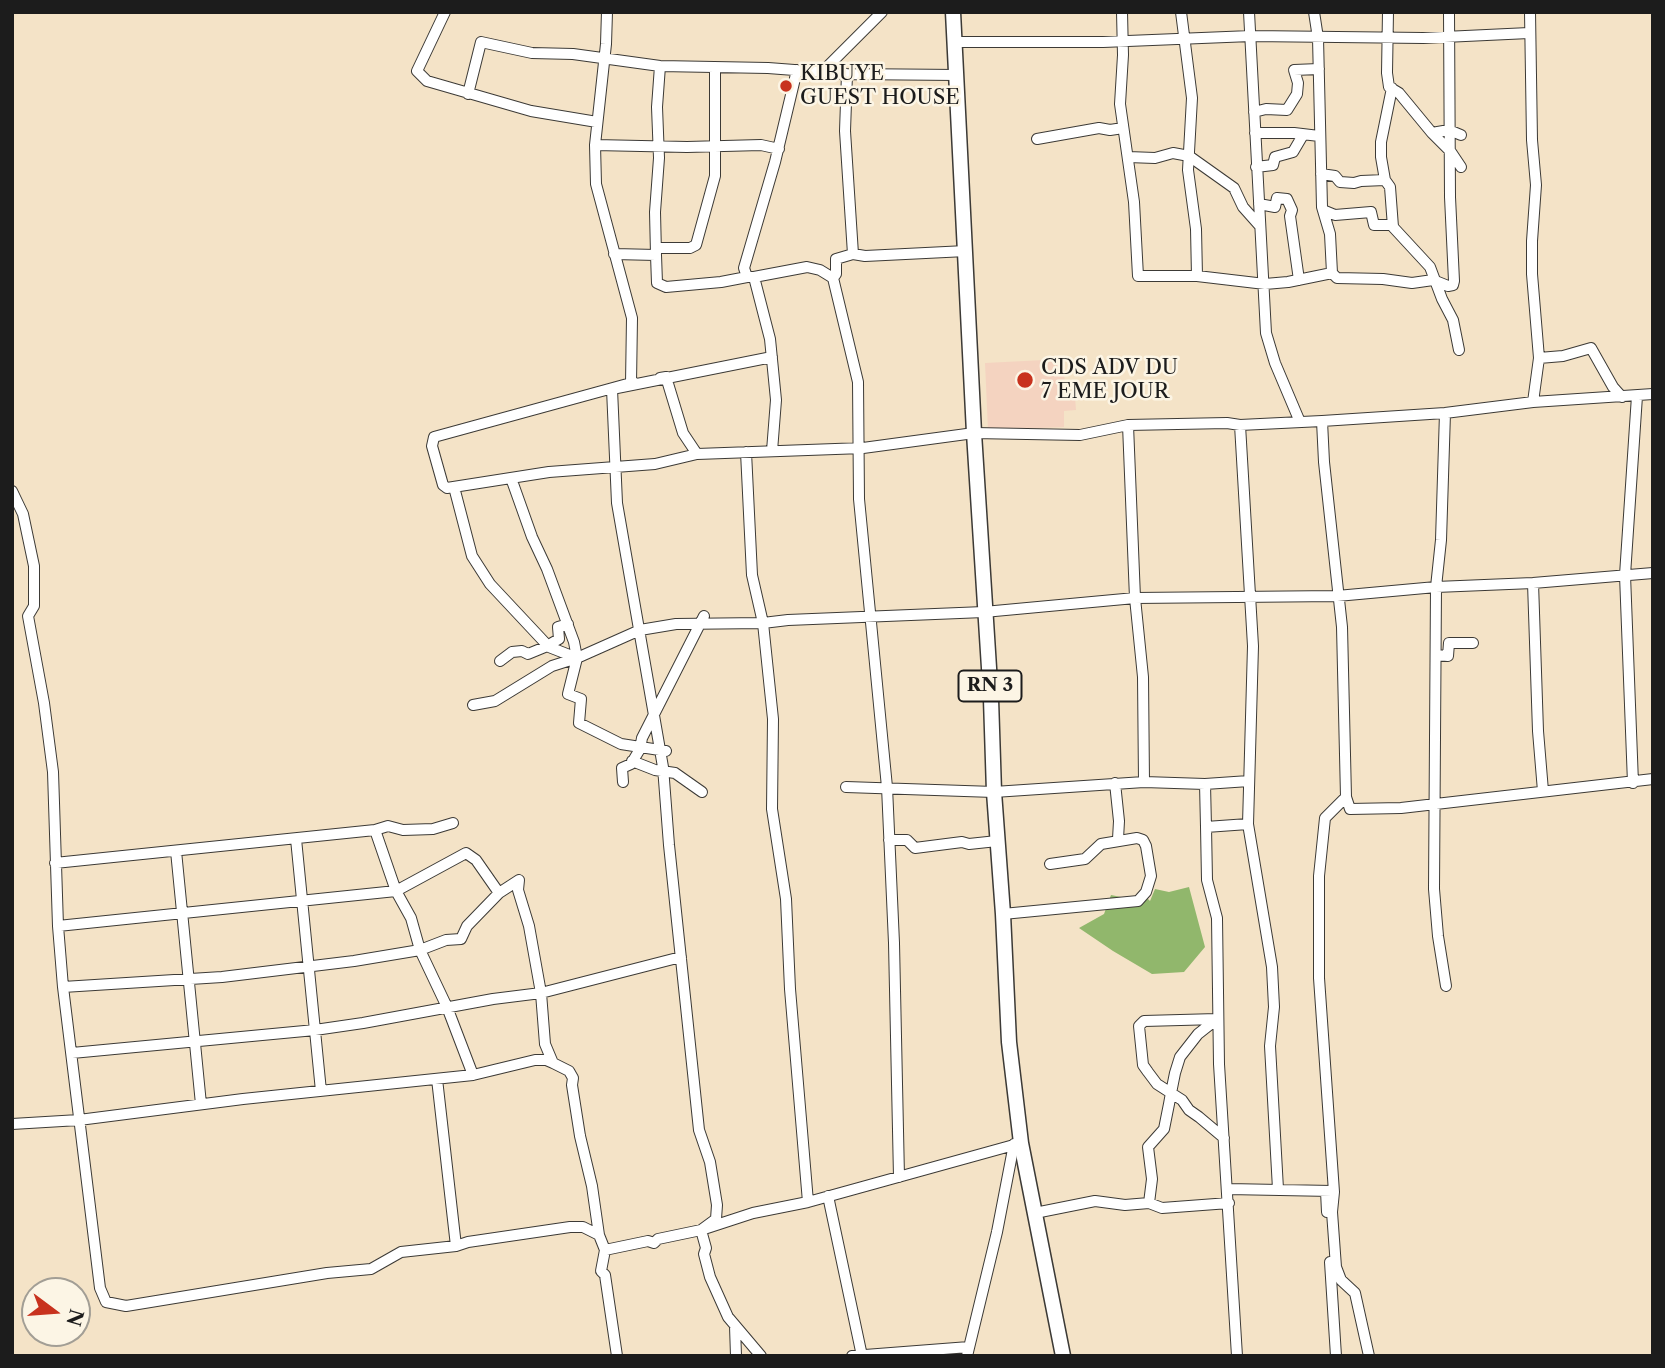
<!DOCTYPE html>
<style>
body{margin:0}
#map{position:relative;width:1665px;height:1368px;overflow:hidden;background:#f4e3c7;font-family:"Libre Caslon Text",serif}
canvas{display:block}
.frame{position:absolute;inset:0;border:14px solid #1c1c1c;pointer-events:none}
.north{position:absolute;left:21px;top:1277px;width:70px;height:70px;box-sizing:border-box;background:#fcf5e5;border:2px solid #a29e95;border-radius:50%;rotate:106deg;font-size:19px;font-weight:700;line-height:28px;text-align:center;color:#1c1c1c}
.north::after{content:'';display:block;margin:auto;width:24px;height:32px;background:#c8321e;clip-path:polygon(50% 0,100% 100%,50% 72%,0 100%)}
</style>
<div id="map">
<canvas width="1665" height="1368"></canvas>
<div class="frame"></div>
<div class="north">N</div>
</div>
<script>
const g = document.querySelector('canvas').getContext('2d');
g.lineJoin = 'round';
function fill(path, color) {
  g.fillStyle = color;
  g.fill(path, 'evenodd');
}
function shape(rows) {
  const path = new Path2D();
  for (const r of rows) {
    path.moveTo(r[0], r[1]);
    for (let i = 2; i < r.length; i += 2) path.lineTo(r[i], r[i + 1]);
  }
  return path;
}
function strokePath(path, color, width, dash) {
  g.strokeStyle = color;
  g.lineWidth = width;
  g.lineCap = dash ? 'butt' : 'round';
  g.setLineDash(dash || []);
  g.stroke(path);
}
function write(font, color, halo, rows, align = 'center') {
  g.font = font + ' "Libre Caslon Text",serif';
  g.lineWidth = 5;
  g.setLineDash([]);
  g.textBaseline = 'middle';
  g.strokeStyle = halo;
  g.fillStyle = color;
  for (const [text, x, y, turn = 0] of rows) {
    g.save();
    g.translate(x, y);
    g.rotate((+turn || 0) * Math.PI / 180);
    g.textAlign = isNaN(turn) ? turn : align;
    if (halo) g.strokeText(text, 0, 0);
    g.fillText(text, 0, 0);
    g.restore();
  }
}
const built = shape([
 [1064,359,1065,397,1075,397,1076,410,1064,411,1064,427,988,430,985,363]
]);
const forest = shape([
 [1189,887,1205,947,1184,972,1152,974,1113,951,1079,928,1104,914,1111,895,1131,899,1142,893,1150,901,1155,889,1169,892]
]);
const minor = shape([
 [445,12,417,71,427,81,531,111,597,122],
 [607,12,606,44,595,145,596,184,632,318,631,383,635,383],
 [1122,12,1123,55,1120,104,1134,202,1138,276,1197,276,1265,284,1288,282,1332,273,1337,278,1383,279,1412,283,1433,280,1448,286,1453,285,1454,281,1450,197,1449,12],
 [1181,12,1192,98,1188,170,1196,229,1197,276],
 [1249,12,1266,333,1275,363,1300,422],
 [1314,12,1318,38,1322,207,1330,234,1332,273],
 [1388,12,1387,73,1389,87,1399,93,1432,133,1449,130,1461,135],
 [1530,12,1532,140,1536,185,1532,241,1532,274,1539,358,1533,402],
 [956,42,1103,42,1251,36,1423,38,1529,33],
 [822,72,882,12],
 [847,74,845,131,853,254],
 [1392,88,1381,142,1381,157,1385,180,1390,187,1393,227,1430,267,1442,299,1453,320,1459,350],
 [468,94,481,42,532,53,573,54,660,66,768,68,847,74,957,75],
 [1254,112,1266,109,1287,110,1297,94,1298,83,1294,70,1319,69],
 [1255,133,1294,133,1319,136],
 [1432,133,1451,152,1461,167],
 [1037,139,1099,128,1110,130,1123,128],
 [595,145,687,147,761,145,779,149],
 [1128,157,1155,158,1173,153,1189,156,1234,188,1243,207,1259,225],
 [1256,167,1273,165,1275,157,1293,152,1303,135],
 [1321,174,1335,176,1340,182,1354,183,1361,181,1385,180],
 [1259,204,1275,207,1277,198,1287,199,1292,210,1290,216,1299,280],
 [1323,210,1335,215,1371,212,1374,225,1393,225],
 [656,248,690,248,696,245,715,176,715,68],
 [614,254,656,255,657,283,666,287,721,282,747,277],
 [656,254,655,212,659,158,657,107,660,66],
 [754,277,807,267,820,270,833,278,836,274,836,259,853,254,865,256,966,251],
 [833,278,858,382,859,499,887,787,894,943,899,1177],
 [1539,358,1563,356,1591,348,1613,387,1622,397],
 [660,378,666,377,683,433,697,454],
 [631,383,434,437,432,446,443,485,447,488,549,472,655,464,697,454,863,448,974,433,1080,435,1128,425,1227,423,1240,425,1322,421,1445,413,1533,402,1653,394],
 [1445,413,1441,540,1436,587,1434,889,1438,936,1446,986],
 [1322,421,1324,462,1342,627,1346,797,1325,818,1319,876,1319,978,1334,1192,1332,1212,1336,1267,1341,1280,1355,1293,1369,1356],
 [1128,425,1135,598,1143,677,1144,782],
 [1240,425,1253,646,1248,824,1272,967,1274,1007,1270,1046,1278,1189],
 [772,451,776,400,770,339,754,277,747,277,744,268,775,162,797,70],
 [746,452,752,575,763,623,773,719,772,809,786,899,790,989,808,1202],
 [511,478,532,537,547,569,574,642,577,658,568,694,581,699,579,723,621,744,666,751],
 [454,487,472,556,490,584,549,647,577,658],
 [12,491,23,514,34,566,34,606,28,616,44,703,53,772,58,926,63,987,100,1288,106,1302,126,1306,327,1273,371,1269,401,1252,456,1246,468,1242,570,1227,583,1227,599,1235],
 [1533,583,1538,731,1543,791],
 [1436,655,1448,656,1449,643,1473,643],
 [500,661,512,652,522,651,528,654,545,647,559,639,558,627,568,624],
 [473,705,495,701,552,666,577,658,640,630,676,624,763,623,788,620,984,612,1135,598,1337,596,1436,587,1533,583,1653,573],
 [632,761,655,770,675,773,702,792],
 [623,782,622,768,631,764,640,749,642,738,704,616],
 [1115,783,1119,821,1118,839],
 [1633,783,1625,575,1637,396],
 [1205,784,1206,827],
 [846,787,994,792,1144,782,1205,784,1249,781],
 [1346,797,1350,809,1401,808,1653,779],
 [375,830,388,826,403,830,433,829,453,823],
 [296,839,321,1091],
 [889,840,907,840,915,848,962,842,969,844,997,841],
 [176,851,201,1104],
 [55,863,375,830,396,891,411,918,420,950,447,1007,473,1075],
 [1003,914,1138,901,1146,892,1151,876,1146,846,1143,840,1137,838,1101,844,1085,859,1050,864],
 [58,926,396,891,466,853,476,860,499,893],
 [63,987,222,977,354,961,420,950,446,940,461,939,467,926,499,893,519,880,518,890,529,926,541,993,545,1044,553,1063,569,1071,573,1078,572,1085,580,1136,592,1186,599,1235,605,1250,601,1271,605,1275,617,1356],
 [72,1053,315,1030,363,1023,493,999,541,993,681,957],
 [437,1079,456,1246],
 [12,1124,79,1120,243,1099,473,1075,535,1060,546,1060,553,1063],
 [1228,1189,1332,1191],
 [1326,1191,1327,1212],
 [828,1196,862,1356],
 [1149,1203,1162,1208,1229,1203],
 [1035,1213,1095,1201,1125,1205,1149,1203,1152,1179,1148,1147,1164,1129,1169,1104,1171,1093,1175,1073,1180,1057,1198,1034,1217,1019,1144,1021,1139,1026,1143,1065,1148,1072,1157,1084,1171,1093,1182,1100,1189,1110,1199,1117,1224,1138],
 [605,1250,648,1241,654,1243,658,1239,701,1230,753,1213,808,1202,1021,1143],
 [1330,1262,1336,1356],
 [735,1326,736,1356],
 [761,1356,728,1317,710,1277,704,1254,706,1248,701,1230,716,1219,717,1205,710,1162,699,1130,669,845,663,767,617,503,612,389,772,357],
 [852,1356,969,1347],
 [967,1356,997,1232,1014,1144],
 [1237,1356,1219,1064,1217,918,1207,880,1206,827,1248,824]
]);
const highway = shape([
 [953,12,974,433,991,699,994,792,1003,914,1009,1042,1021,1143,1063,1356]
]);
const markers = [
 [786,86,7,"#c8321e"],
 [1025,380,9,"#c8321e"]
];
const shields = [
 [990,686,63]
];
const shieldNames = [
 ["RN 3",990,686]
];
const poiNames = [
 ["KIBUYE",800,74],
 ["GUEST HOUSE",800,98],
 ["CDS ADV DU",1041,368],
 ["7 EME JOUR",1041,392]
];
fill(built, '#f4d3c0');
fill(forest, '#91b76c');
strokePath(minor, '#3c3a36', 12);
strokePath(highway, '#3c3a36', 17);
strokePath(minor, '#fff', 10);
strokePath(highway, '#fff', 14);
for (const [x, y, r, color] of markers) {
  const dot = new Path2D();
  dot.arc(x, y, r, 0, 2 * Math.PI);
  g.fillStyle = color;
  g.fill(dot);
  strokePath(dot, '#fcf5e5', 2.5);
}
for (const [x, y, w] of shields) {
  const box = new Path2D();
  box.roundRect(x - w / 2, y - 15.5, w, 31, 5);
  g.fillStyle = '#fcf5e5';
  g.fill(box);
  strokePath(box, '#1c1c1c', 2);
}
write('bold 19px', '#1c1c1c', null, shieldNames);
write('21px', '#1c1c1c', '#fcf5e5', poiNames, 'left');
</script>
